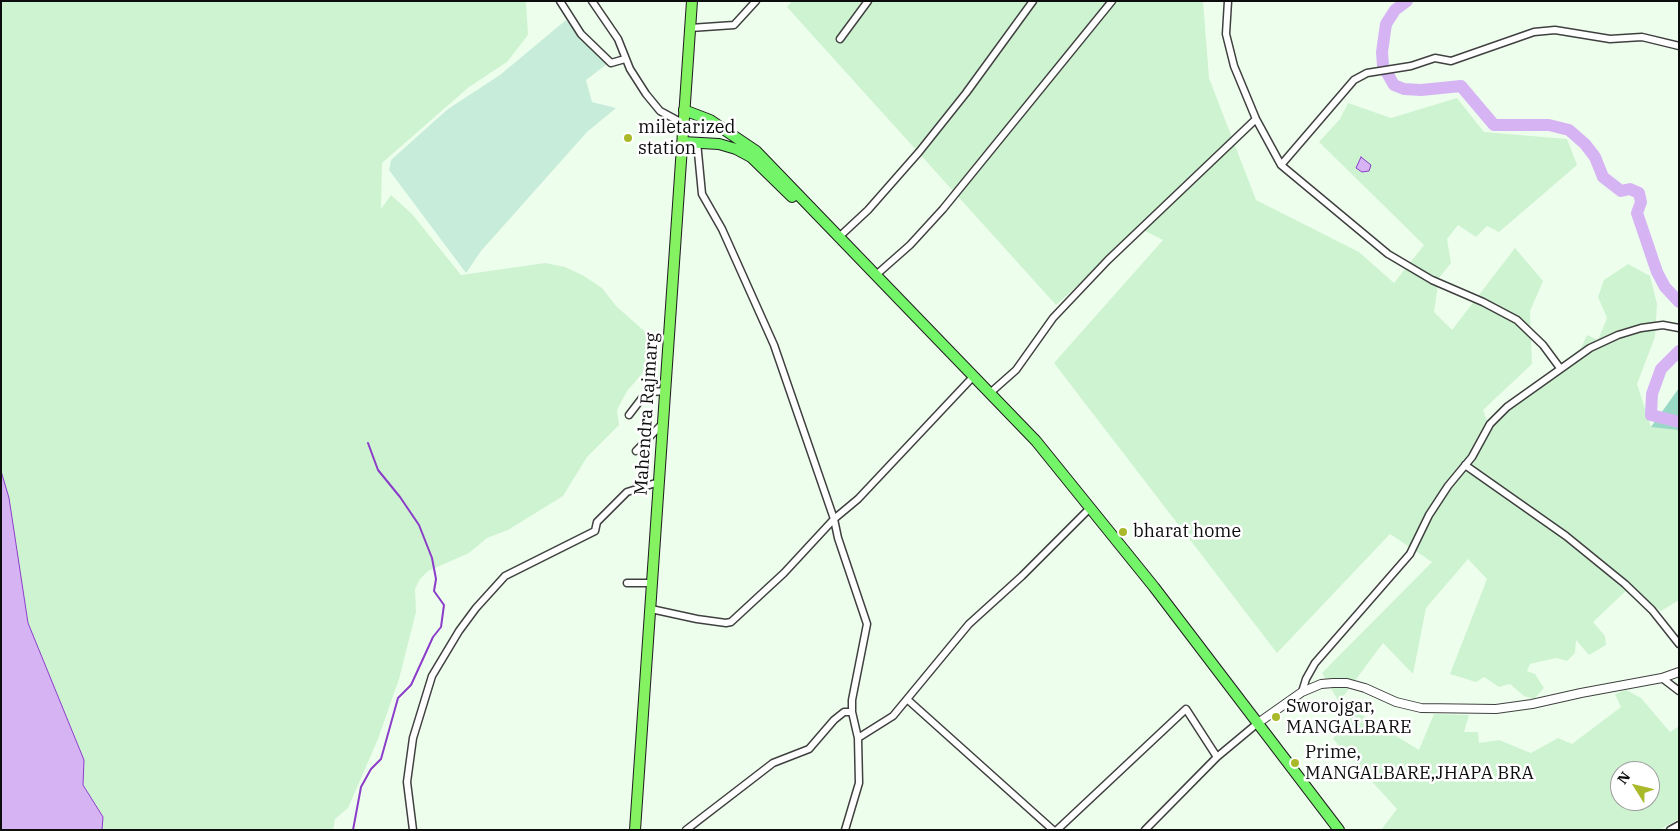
<!DOCTYPE html>
<style>
body{margin:0}
#map{position:relative;width:1680px;height:831px;overflow:hidden;background:#eefeed;font-family:"IBM Plex Serif",serif}
canvas{display:block}
.frame{position:absolute;inset:0;border:2px solid #0d0d0d;pointer-events:none}
.north{position:absolute;left:1610px;top:761px;width:50px;height:50px;box-sizing:border-box;background:#fff;border:1px solid #9e9e9e;border-radius:50%;rotate:306deg;font-size:14px;font-weight:700;line-height:20px;text-align:center;color:#0d0d0d}
.north::after{content:'';display:block;margin:auto;width:18px;height:22px;background:#a9b929;clip-path:polygon(50% 0,100% 100%,50% 72%,0 100%)}
</style>
<div id="map">
<canvas width="1680" height="831"></canvas>
<div class="frame"></div>
<div class="north">N</div>
</div>
<script>
const g = document.querySelector('canvas').getContext('2d');
g.lineJoin = 'round';
function fill(path, color) {
  g.fillStyle = color;
  g.fill(path, 'evenodd');
}
function shape(rows) {
  const path = new Path2D();
  for (const r of rows) {
    path.moveTo(r[0], r[1]);
    for (let i = 2; i < r.length; i += 2) path.lineTo(r[i], r[i + 1]);
  }
  return path;
}
function strokePath(path, color, width, dash) {
  g.strokeStyle = color;
  g.lineWidth = width;
  g.lineCap = dash ? 'butt' : 'round';
  g.setLineDash(dash || []);
  g.stroke(path);
}
function write(font, color, halo, rows, align = 'center') {
  g.font = font + ' "IBM Plex Serif",serif';
  g.lineWidth = 5;
  g.setLineDash([]);
  g.textBaseline = 'middle';
  g.strokeStyle = halo;
  g.fillStyle = color;
  for (const [text, x, y, turn = 0] of rows) {
    g.save();
    g.translate(x, y);
    g.rotate((+turn || 0) * Math.PI / 180);
    g.textAlign = isNaN(turn) ? turn : align;
    if (halo) g.strokeText(text, 0, 0);
    g.fillText(text, 0, 0);
    g.restore();
  }
}
const farmland = shape([
 [1,1,526,1,528,35,507,62,469,87,382,163,381,209,391,195,412,214,461,275,545,263,565,267,584,276,602,288,616,306,650,336,657,357,627,391,617,410,619,425,587,457,563,496,508,530,487,538,469,553,428,571,420,579,415,589,416,612,399,679,378,739,348,808,335,819,333,830,102,830,103,817,83,785,84,760,28,623,9,498,1,471],
 [792,1,1203,1,1209,78,1256,200,1359,252,1394,283,1424,245,1319,142,1340,119,1348,103,1391,118,1457,98,1484,132,1567,139,1577,165,1499,232,1487,226,1476,237,1458,225,1447,239,1451,263,1439,278,1434,312,1452,330,1515,248,1543,281,1530,311,1532,364,1483,410,1487,421,1581,348,1587,335,1598,340,1607,318,1598,297,1604,280,1628,264,1650,276,1657,304,1655,337,1637,384,1651,427,1677,430,1679,432,1679,600,1661,611,1627,590,1593,622,1605,636,1606,645,1589,655,1576,640,1575,653,1567,661,1556,658,1530,664,1527,671,1535,674,1544,688,1534,699,1524,696,1510,684,1499,687,1484,677,1476,682,1450,674,1487,579,1468,559,1426,608,1413,674,1383,643,1339,702,1322,673,1432,562,1390,534,1277,653,1054,363,1163,240,1141,229,1056,305,787,7],
 [1626,690,1641,698,1670,732,1679,726,1679,819,1659,830,1381,830,1397,809,1333,739,1354,710,1419,750,1434,714,1469,715,1464,732,1478,732,1479,743,1499,740,1531,753,1558,738,1572,744,1621,707,1615,694],
 [1620,771,1650,771,1650,801,1620,801]
]);
const forest = shape([
 [1679,388,1679,432,1677,430,1651,427]
]);
const pitch = shape([
 [566,20,611,61,586,80,592,102,616,108,587,132,481,251,466,273,389,170,391,160,448,109,500,75]
]);
const water = shape([
 [1361,157,1371,165,1369,171,1362,172,1356,168,1361,157],
 [1,471,9,498,28,623,84,760,83,785,103,817,102,830,1,830,1,471]
]);
const stream = shape([
 [353,830,361,787,371,769,381,759,398,698,411,685,433,637,441,627,444,605,434,591,436,579,432,558,419,525,400,497,378,470,368,443]
]);
const river = shape([
 [1407,1,1395,10,1386,24,1382,52,1383,66,1394,85,1404,89,1421,90,1461,86,1494,125,1549,125,1569,130,1585,144,1595,157,1603,177,1621,191,1630,189,1639,193,1641,202,1637,213,1657,272,1665,287,1679,302],
 [1679,351,1661,369,1652,394,1651,415,1679,422]
]);
const minor = shape([
 [560,1,581,34,611,63,625,59],
 [592,1,618,39,630,69,646,94,660,111,684,124],
 [1228,1,1226,34,1234,66,1256,119,1281,165,1388,254,1432,280,1483,302,1517,320,1543,345,1560,368],
 [690,28,734,25,756,1],
 [840,39,868,1],
 [697,142,702,194,722,229,774,345,834,519,858,499,970,380],
 [1281,165,1354,80,1367,73,1411,66,1435,58,1451,61,1534,32,1555,30,1610,39,1642,37,1679,46],
 [839,237,868,210,919,152,966,93,1033,1],
 [876,275,910,245,943,209,1112,1],
 [990,393,1016,370,1053,318,1108,260,1256,119],
 [629,415,642,398,651,392,666,391],
 [636,451,663,423],
 [1465,465,1566,536,1625,584,1652,610,1679,644],
 [627,583,652,583],
 [651,609,697,619,726,623,731,622,784,573,834,519,838,538,867,624,852,700,852,712,858,738,893,716,969,624,1022,576,1087,511],
 [1662,678,1679,691],
 [1302,692,1306,679,1315,663,1410,554,1429,515,1448,486,1472,457,1490,424,1507,407,1590,348,1618,335,1641,328,1663,325,1679,328],
 [908,700,1053,830],
 [413,830,407,782,413,738,432,676,459,631,476,608,505,576,595,531,597,522,627,492,659,482],
 [686,830,773,763,809,749,834,720,844,712,852,712],
 [845,830,859,783,858,738],
 [1057,830,1186,709,1217,757],
 [1145,830,1217,757,1253,727],
 [1670,830,1679,825]
]);
const tertiary = shape([
 [1258,723,1302,692,1321,684,1333,683,1347,683,1365,688,1396,702,1421,708,1496,709,1532,704,1581,693,1662,678,1679,672]
]);
const primary = shape([
 [684,110,710,120,756,151,1036,441,1154,587,1339,830],
 [683,142,719,144,736,149,751,157,792,197]
]);
const trunk = shape([
 [635,830,692,1]
]);
const markers = [
 [628,138,5,"#a9b929"],
 [1123,532,5,"#a9b929"],
 [1276,717,5,"#a9b929"],
 [1295,763,5,"#a9b929"]
];
const poiNames = [
 ["miletarized",638,128],
 ["station",638,149],
 ["bharat home",1133,532],
 ["Sworojgar,",1286,707],
 ["MANGALBARE",1286,728],
 ["Prime,",1305,753],
 ["MANGALBARE,JHAPA BRA",1305,774]
];
const streetNames = [
 ["Mahendra Rajmarg",647,414,-86]
];
fill(farmland, '#cef3d1');
fill(forest, '#98d8c5');
fill(pitch, '#c7ecda');
fill(water, '#d6b4f4');
strokePath(water, '#8b3dc9', 1);
strokePath(stream, '#8b3dc9', 2);
strokePath(river, '#d6b4f4', 12);
strokePath(minor, '#404040', 9);
strokePath(tertiary, '#404040', 10);
strokePath(primary, '#1e1e1e', 12);
strokePath(trunk, '#1e1e1e', 12);
strokePath(minor, '#fff', 6);
strokePath(tertiary, '#fff', 8);
strokePath(primary, '#74f468', 10);
strokePath(trunk, '#84f261', 10);
for (const [x, y, r, color] of markers) {
  const dot = new Path2D();
  dot.arc(x, y, r, 0, 2 * Math.PI);
  g.fillStyle = color;
  g.fill(dot);
  strokePath(dot, '#fff', 2);
}
write('18px', '#0d0d0d', '#fff', poiNames, 'left');
write('18px', '#0d0d0d', '#fff', streetNames);
</script>
